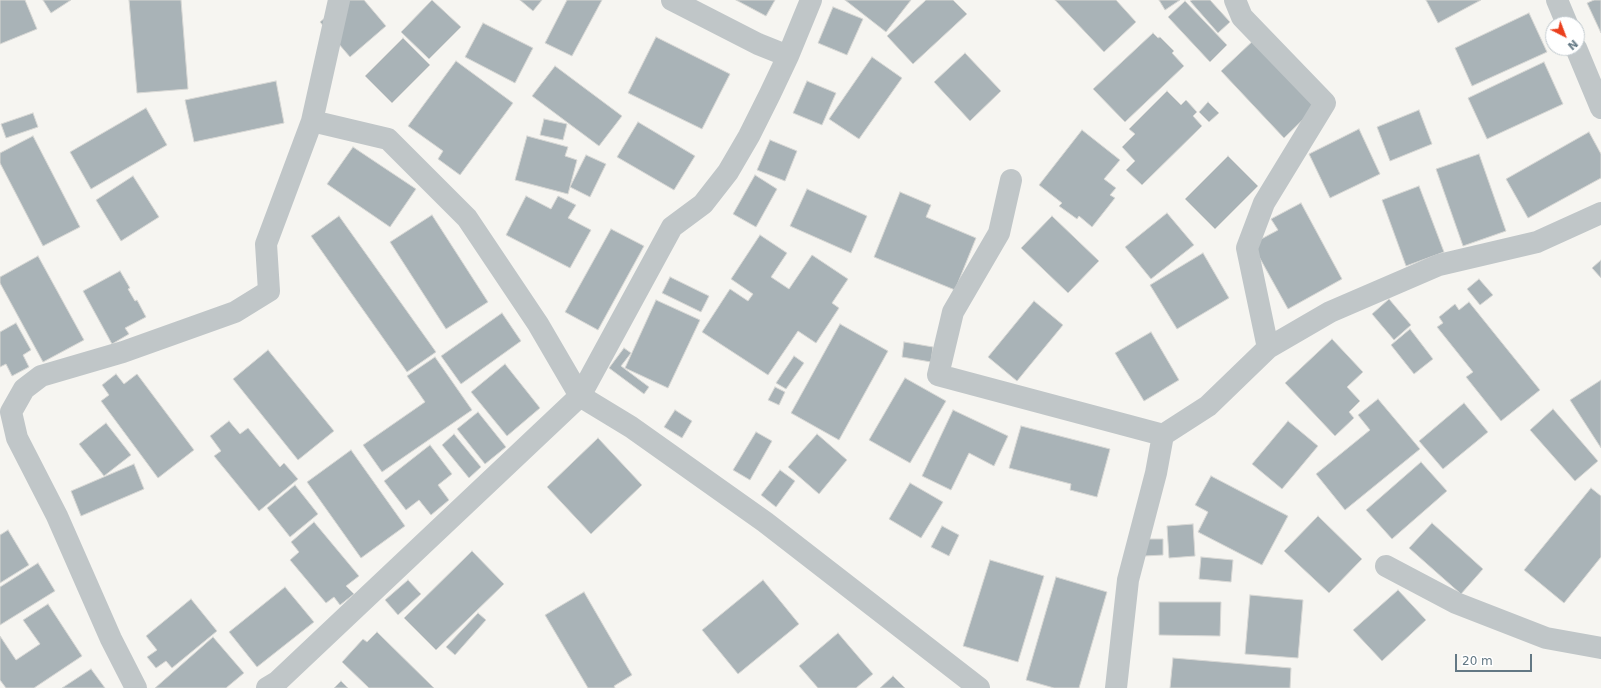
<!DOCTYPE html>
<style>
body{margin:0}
#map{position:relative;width:1601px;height:688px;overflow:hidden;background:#f6f5f1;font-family:"DejaVu Sans",sans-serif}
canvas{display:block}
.north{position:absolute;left:1545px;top:16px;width:40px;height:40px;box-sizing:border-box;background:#fff;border:1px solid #c1c9ce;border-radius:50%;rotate:138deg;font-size:11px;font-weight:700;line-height:16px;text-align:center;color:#637884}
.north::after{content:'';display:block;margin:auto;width:14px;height:18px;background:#ea3f1d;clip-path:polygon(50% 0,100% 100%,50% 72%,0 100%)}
.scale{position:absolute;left:1455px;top:654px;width:77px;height:18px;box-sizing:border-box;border:2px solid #637884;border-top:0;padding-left:5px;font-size:12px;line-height:14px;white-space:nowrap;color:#637884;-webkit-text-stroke:3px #fff;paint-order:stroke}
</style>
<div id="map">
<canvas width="1601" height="688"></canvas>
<div class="north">N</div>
<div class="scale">20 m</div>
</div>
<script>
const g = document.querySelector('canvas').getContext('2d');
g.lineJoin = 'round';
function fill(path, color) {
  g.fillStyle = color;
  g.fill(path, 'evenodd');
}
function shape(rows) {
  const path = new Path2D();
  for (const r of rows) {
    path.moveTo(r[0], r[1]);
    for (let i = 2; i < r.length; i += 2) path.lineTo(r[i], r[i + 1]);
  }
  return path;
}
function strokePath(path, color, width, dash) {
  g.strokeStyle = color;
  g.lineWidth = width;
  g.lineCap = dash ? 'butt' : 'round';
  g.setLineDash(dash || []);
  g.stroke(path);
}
const building = shape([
 [0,0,25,0,37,29,0,44,0,0],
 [43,0,71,0,51,13,43,0],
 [129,0,181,0,188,89,137,93,129,0],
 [347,0,364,0,386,26,350,57,320,22,347,0],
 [432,0,461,27,429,59,401,32,432,0],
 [520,0,542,0,533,11,520,0],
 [567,0,602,0,572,56,545,43,567,0],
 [736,0,775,0,766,16,736,0],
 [845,0,911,0,886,32,845,0],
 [926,0,953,0,967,14,913,64,887,36,926,0],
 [1055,0,1116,0,1136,22,1104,52,1055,0],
 [1159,0,1180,0,1165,10,1159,0],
 [1192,0,1210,0,1230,22,1218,33,1190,1,1192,0],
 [1426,0,1481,0,1438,23,1426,0],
 [1594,0,1601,0,1601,33,1587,3,1594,0],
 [1185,1,1227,45,1210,62,1168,17,1185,1],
 [833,7,863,19,847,55,818,43,833,7],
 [1529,13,1547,52,1472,86,1455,48,1529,13],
 [483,23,533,48,515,83,465,57,483,23],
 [1153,33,1158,38,1160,37,1174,51,1172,53,1184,66,1125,122,1093,89,1153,33],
 [656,37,730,74,702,129,628,93,656,37],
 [403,38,430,65,392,103,365,76,403,38],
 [1256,38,1319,104,1284,138,1221,71,1256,38],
 [965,53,1001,91,970,121,934,82,965,53],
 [872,57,902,78,859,139,829,119,872,57],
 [456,61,513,103,460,175,438,159,443,151,408,126,456,61],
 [1544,62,1563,104,1487,139,1468,98,1544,62],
 [555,66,622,116,599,146,532,96,555,66],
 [276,81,284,123,194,142,185,100,276,81],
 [807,81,836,93,822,125,793,113,807,81],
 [1167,91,1181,105,1186,100,1197,112,1193,116,1202,126,1142,185,1126,170,1135,161,1122,147,1135,134,1129,129,1167,91],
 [1208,102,1219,113,1209,122,1199,112,1208,102],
 [146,108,167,145,91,189,70,152,146,108],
 [1419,110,1432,144,1390,161,1377,127,1419,110],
 [33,113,38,127,6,138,1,124,33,113],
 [544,119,567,124,563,140,540,135,544,119],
 [638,122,695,156,674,190,617,157,638,122],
 [1359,129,1380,174,1330,198,1309,154,1359,129],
 [1082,130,1120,160,1104,179,1116,188,1110,195,1115,198,1092,227,1079,216,1077,219,1059,206,1062,203,1039,185,1082,130],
 [1589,132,1601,154,1601,178,1528,218,1506,179,1589,132],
 [33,136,80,227,43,246,0,163,0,153,33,136],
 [527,136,568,147,565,156,577,160,568,194,515,180,527,136],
 [770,140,797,151,785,181,757,170,770,140],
 [353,147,416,189,390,227,327,184,353,147],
 [1479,154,1506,231,1463,246,1436,169,1479,154],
 [586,155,606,164,590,197,570,187,586,155],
 [1228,156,1258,186,1215,229,1185,199,1228,156],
 [755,175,777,189,756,227,733,214,755,175],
 [133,176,159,217,121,241,96,200,133,176],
 [1419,186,1444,252,1406,266,1382,200,1419,186],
 [807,189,867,216,851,253,790,226,807,189],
 [900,192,931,205,926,217,976,238,955,290,874,257,900,192],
 [526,196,551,209,558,196,576,205,568,218,591,230,570,268,506,235,526,196],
 [1301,203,1342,279,1288,309,1252,244,1278,230,1271,219,1301,203],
 [1167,213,1194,245,1151,279,1125,247,1167,213],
 [432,215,488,302,446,329,390,242,432,215],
 [339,216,436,352,407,372,311,236,339,216],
 [1052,216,1099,261,1068,293,1021,248,1052,216],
 [611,229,644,246,598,330,565,312,611,229],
 [760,235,787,253,771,277,789,289,812,255,848,279,832,303,839,308,816,343,798,331,768,375,702,332,730,289,748,301,753,294,731,279,760,235],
 [1203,253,1229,298,1177,329,1150,285,1203,253],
 [38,256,84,340,43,362,0,283,0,277,38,256],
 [1601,260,1601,278,1592,268,1601,260],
 [120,271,130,288,128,289,135,301,137,300,146,317,125,328,129,334,112,344,83,291,120,271],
 [670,277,709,296,701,312,662,293,670,277],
 [1479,279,1493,295,1480,305,1467,289,1479,279],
 [1389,299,1411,325,1394,340,1372,314,1389,299],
 [656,300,700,320,668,388,625,368,656,300],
 [1034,301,1063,325,1017,381,988,357,1034,301],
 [1469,302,1540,390,1501,421,1466,377,1473,372,1437,327,1443,323,1439,317,1455,304,1459,310,1469,302],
 [502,313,521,341,461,384,441,356,502,313],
 [16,323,31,350,23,355,29,367,12,376,6,364,0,367,0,332,16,323],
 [840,324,888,351,839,440,791,413,840,324],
 [1410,329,1433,359,1414,374,1391,345,1410,329],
 [1151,332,1179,380,1144,401,1115,353,1151,332],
 [1332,339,1363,372,1347,387,1360,401,1349,412,1354,418,1335,436,1285,383,1332,339],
 [904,342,933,347,931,362,902,357,904,342],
 [624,348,631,353,621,366,649,387,644,394,609,368,624,348],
 [268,350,334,431,298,460,233,379,268,350],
 [794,356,804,363,786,389,776,383,794,356],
 [435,357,472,410,382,472,363,445,425,402,407,376,435,357],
 [505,364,540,408,507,436,471,392,505,364],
 [116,374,124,384,137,374,194,450,158,478,101,401,109,395,102,385,116,374],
 [905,378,946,401,910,463,869,440,905,378],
 [1601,380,1601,448,1570,400,1601,380],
 [775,387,785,392,779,405,768,400,775,387],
 [1378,399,1420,449,1345,510,1316,474,1370,430,1358,415,1378,399],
 [1464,403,1488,432,1443,469,1419,441,1464,403],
 [1553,409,1598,461,1575,481,1530,430,1553,409],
 [675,410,692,421,682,438,664,427,675,410],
 [953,410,1008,436,994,466,969,453,951,490,922,476,953,410],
 [478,412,506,447,485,464,457,429,478,412],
 [229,421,240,434,248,428,280,467,284,463,298,479,259,511,214,456,221,451,210,436,229,421],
 [1288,421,1318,446,1282,489,1252,464,1288,421],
 [106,423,131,455,104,476,79,444,106,423],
 [1021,426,1110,449,1097,497,1070,490,1071,484,1009,468,1021,426],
 [756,432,772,441,750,480,733,470,756,432],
 [454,434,481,467,469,478,442,445,454,434],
 [817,434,847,460,819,494,788,467,817,434],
 [598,438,642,485,591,534,547,487,598,438],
 [430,445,452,474,438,485,449,500,431,515,419,500,406,510,384,481,430,445],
 [351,450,405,526,361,558,307,482,351,450],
 [1421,462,1447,491,1392,539,1366,510,1421,462],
 [134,464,144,489,81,516,71,491,134,464],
 [780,470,795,481,776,507,761,495,780,470],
 [1211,476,1288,516,1262,565,1198,532,1208,512,1195,505,1211,476],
 [910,483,943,502,921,538,889,519,910,483],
 [295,485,318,514,290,537,267,508,295,485],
 [1591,488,1601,496,1601,557,1564,603,1524,570,1591,488],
 [1318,516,1362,559,1329,593,1284,551,1318,516],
 [314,522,359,576,346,586,354,594,340,605,334,597,326,603,290,560,299,552,291,542,314,522],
 [1432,523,1483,569,1461,594,1409,548,1432,523],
 [1193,524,1195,556,1169,558,1167,526,1193,524],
 [942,526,959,535,949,556,931,547,942,526],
 [8,530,29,565,0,583,0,535,8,530],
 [1144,539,1163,539,1163,555,1144,556,1144,539],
 [472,551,504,584,436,650,404,618,472,551],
 [1201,557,1233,560,1231,582,1199,579,1201,557],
 [990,560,1044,576,1018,662,963,646,990,560],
 [38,563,55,591,0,625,0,587,38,563],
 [1056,577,1107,592,1079,688,1054,688,1026,680,1056,577],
 [408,580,421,594,398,615,385,600,408,580],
 [763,580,799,624,738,674,702,630,763,580],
 [285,587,314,622,257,667,229,632,285,587],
 [1398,590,1426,620,1382,661,1353,630,1398,590],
 [584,592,632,675,614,686,615,688,588,688,545,615,584,592],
 [1250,595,1303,600,1298,658,1245,654,1250,595],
 [191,599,217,631,172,668,166,661,156,668,147,657,157,650,146,636,191,599],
 [1159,602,1221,602,1220,636,1159,635,1159,602],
 [48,604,82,656,34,688,6,688,0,680,0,636,16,660,40,644,23,620,48,604],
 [478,613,486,620,455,655,446,647,478,613],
 [377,632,434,688,369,688,342,662,363,639,367,642,377,632],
 [838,633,873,674,856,688,818,688,799,666,838,633],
 [213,637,244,673,226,688,155,688,213,637],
 [1173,658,1291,668,1290,688,1170,688,1173,658],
 [91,669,105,688,62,688,91,669],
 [893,676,905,688,880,688,893,676],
 [341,681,348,688,334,688,341,681]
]);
const minor = shape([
 [672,0,758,44,788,56],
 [1235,0,1242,17,1325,103,1264,203,1247,248,1268,348],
 [1557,0,1567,24],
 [1576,48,1601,108],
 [312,121,339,0],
 [1011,180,999,233,953,312,938,375,1163,435,1208,406,1268,348,1330,312,1439,265,1537,242,1601,213],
 [1386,566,1456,603,1546,638,1601,648],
 [136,688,111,639,57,516,17,438,11,412,24,389,41,376,123,352,235,312,269,291,266,244,312,121,388,139,467,218,538,324,580,396,631,427,765,522,979,688],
 [267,688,277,682,580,396,672,227,703,204,728,172,749,136,770,94,788,56,811,0],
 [1116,688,1128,580,1156,473,1163,435]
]);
fill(building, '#a9b3b7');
strokePath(building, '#d7d7d4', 1);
strokePath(minor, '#c0c6c8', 22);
</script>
